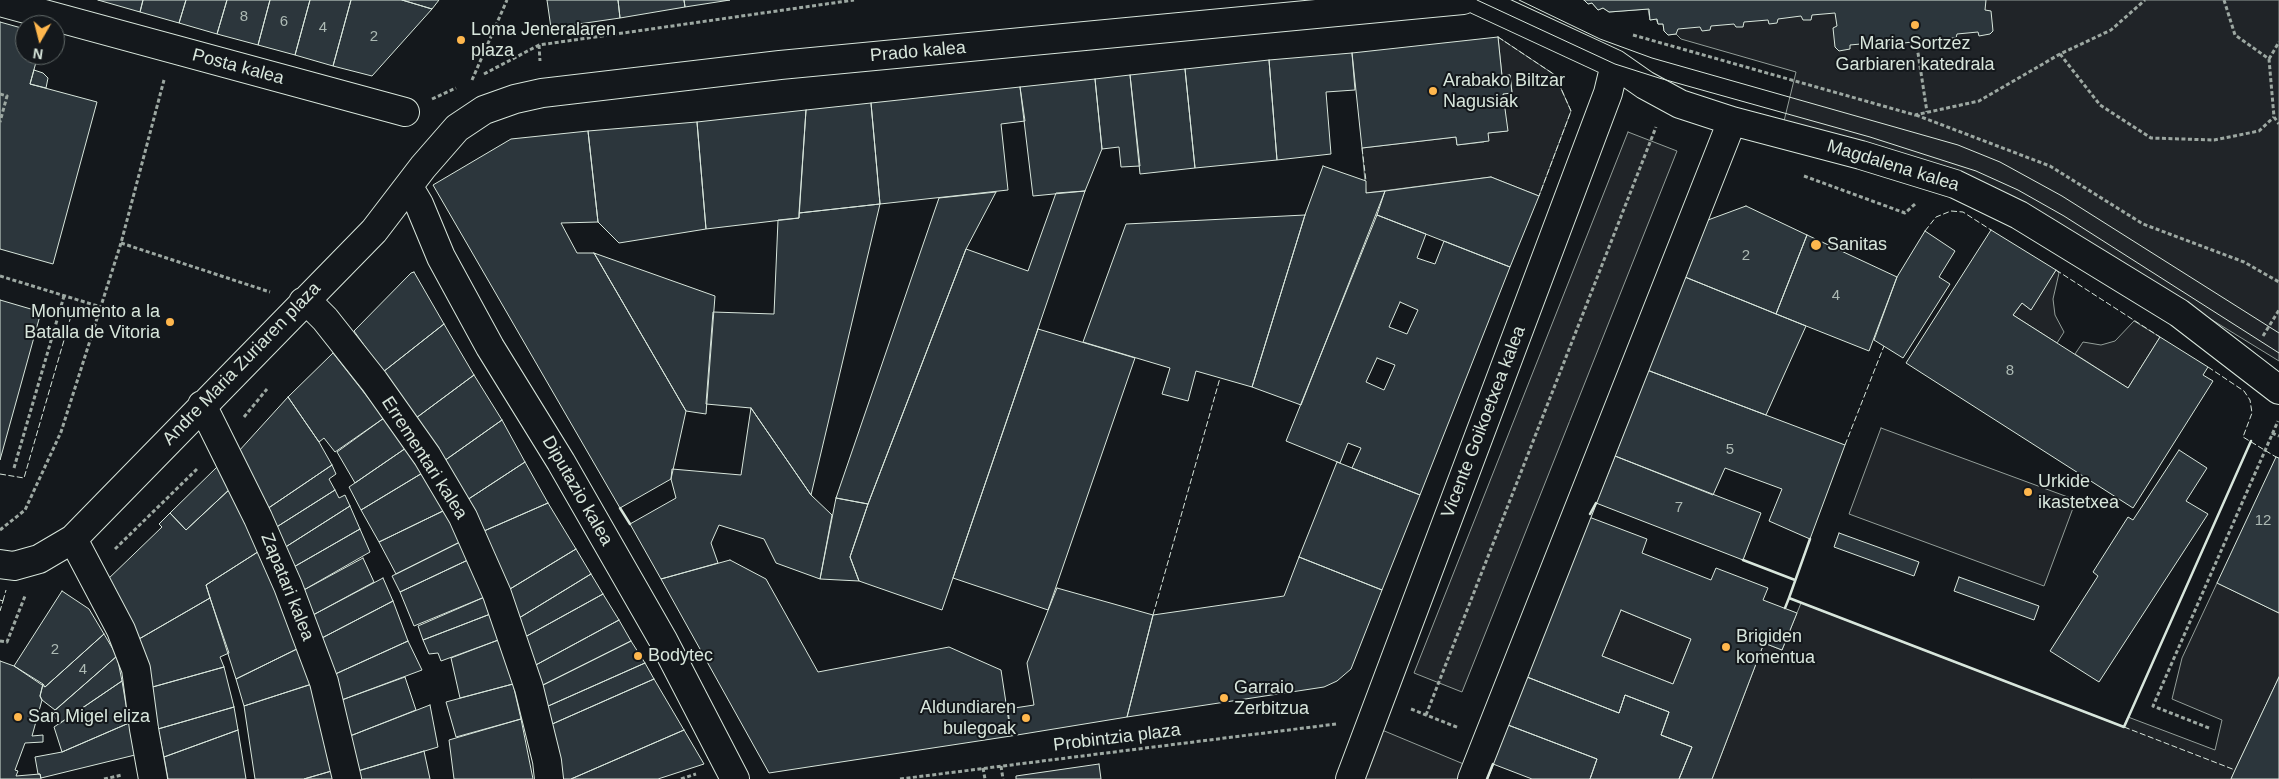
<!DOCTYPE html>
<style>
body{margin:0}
#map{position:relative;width:2279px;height:779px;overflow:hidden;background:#14181c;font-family:Arial,sans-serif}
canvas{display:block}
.north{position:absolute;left:15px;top:15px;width:50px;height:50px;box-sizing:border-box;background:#14181c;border:1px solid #626a69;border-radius:50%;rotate:188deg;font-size:14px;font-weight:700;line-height:20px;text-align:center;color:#d8e6dc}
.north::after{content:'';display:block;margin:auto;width:18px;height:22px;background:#ffb74d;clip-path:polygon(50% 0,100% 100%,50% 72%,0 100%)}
</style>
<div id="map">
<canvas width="2279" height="779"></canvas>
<div class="north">N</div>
</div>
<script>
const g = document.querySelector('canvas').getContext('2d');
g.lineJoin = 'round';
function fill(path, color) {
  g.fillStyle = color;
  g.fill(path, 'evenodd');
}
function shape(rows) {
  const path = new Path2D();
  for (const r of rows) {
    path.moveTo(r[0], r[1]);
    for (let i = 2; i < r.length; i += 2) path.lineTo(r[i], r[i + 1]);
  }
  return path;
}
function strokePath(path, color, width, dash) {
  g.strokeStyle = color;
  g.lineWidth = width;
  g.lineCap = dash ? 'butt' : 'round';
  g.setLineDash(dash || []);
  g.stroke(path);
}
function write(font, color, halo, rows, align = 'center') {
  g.font = font + ' Arial,sans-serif';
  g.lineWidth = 4;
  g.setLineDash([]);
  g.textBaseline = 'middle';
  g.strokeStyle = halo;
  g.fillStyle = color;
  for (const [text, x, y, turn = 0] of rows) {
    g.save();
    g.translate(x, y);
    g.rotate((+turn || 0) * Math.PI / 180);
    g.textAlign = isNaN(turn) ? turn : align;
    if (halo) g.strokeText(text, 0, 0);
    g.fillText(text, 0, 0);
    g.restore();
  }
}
const green = shape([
 [1584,0,2279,0,2279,361,2039,214,1784,121,1796,72,1681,39,1676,34,1668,35,1664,31,1663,24,1658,24,1656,19,1650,20,1648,9,1609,12,1603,8,1598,10,1592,3,1588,4,1584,0],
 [1498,37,1555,75,1571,111,1539,196,1491,177,1366,193,1362,148,1456,137,1457,145,1484,142,1488,133,1507,131,1503,94,1512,92,1510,75,1502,76,1498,37],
 [1628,132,1677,151,1462,692,1414,673,1628,132],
 [2056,270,2059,273,2053,299,2055,315,2064,332,2057,343,2013,315,2022,303,2030,309,2056,270],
 [2134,321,2160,337,2128,388,2075,354,2083,342,2101,345,2115,341,2134,321],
 [1881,428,2076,500,2044,586,1849,514,1881,428],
 [2217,583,2279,613,2279,677,2231,779,1712,779,1764,643,1782,650,1801,603,2123,727,2128,717,2215,750,2222,720,2172,699,2182,658,2217,583],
 [1621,610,1691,639,1673,684,1602,656,1621,610],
 [1382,730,1466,765,1459,779,1361,779,1382,730]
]);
const building = shape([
 [98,0,143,0,140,12,98,0],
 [143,0,186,0,179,23,140,12,143,0],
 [186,0,227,0,217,34,179,23,186,0],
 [227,0,270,0,258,45,217,34,227,0],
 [270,0,310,0,295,55,258,45,270,0],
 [310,0,351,0,333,66,295,55,310,0],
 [351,0,402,0,432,9,372,76,333,66,351,0],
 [402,0,439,0,432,9,402,0],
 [547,0,618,0,620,18,551,28,547,0],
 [618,0,684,0,685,7,620,18,618,0],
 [684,0,730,0,685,7,684,0],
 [1584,0,1986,0,1985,10,1991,11,1993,31,1990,34,1979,36,1978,32,1957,34,1956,38,1943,38,1873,47,1871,43,1850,45,1850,49,1839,51,1835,47,1833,28,1837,26,1835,13,1812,15,1811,20,1803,20,1801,16,1778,19,1777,23,1769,24,1768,20,1744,22,1743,27,1736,27,1734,24,1711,26,1710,30,1702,31,1700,27,1678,29,1676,34,1668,35,1664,31,1663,24,1658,24,1657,19,1650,20,1649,9,1609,12,1603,8,1598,10,1592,3,1588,4,1584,0],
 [0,22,25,29,25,55,38,55,30,84,97,102,53,264,0,249,0,22],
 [1498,37,1502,76,1510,75,1512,93,1503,94,1508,131,1488,133,1489,141,1457,145,1456,137,1362,148,1352,53,1498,37],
 [1352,53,1355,90,1326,92,1331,154,1277,160,1269,60,1352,53],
 [1269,60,1277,160,1195,168,1185,69,1269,60],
 [1185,69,1195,168,1140,174,1130,75,1185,69],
 [34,70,43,73,48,78,46,88,30,84,34,70],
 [1130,75,1140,166,1121,167,1119,147,1102,149,1095,79,1130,75],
 [1095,79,1102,149,1085,191,1033,196,1020,87,1095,79],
 [1020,87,1025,121,1001,124,1008,190,880,204,871,103,1020,87],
 [871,103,880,204,799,213,806,110,871,103],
 [806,110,799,218,706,229,697,122,806,110],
 [697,122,706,229,619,243,598,222,588,131,697,122],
 [588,131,598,222,561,223,577,253,594,253,686,411,671,479,620,508,433,185,511,139,588,131],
 [1323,166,1366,181,1366,193,1385,191,1301,405,1252,387,1305,215,1323,166],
 [1491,177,1539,196,1510,267,1377,215,1385,191,1491,177],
 [1085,191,942,610,859,581,850,557,868,504,966,249,1028,271,1056,193,1085,191],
 [996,192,966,249,868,504,836,498,939,198,996,192],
 [880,204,811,495,751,408,706,404,713,312,774,314,778,220,799,218,799,213,880,204],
 [1746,206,1807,235,1776,314,1685,277,1708,220,1746,206],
 [1305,215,1252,387,1196,371,1188,401,1162,394,1170,368,1083,342,1126,224,1305,215],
 [1377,215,1426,234,1417,258,1435,264,1444,241,1510,267,1420,495,1352,468,1361,448,1348,443,1340,463,1286,441,1377,215],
 [1400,302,1418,310,1407,334,1389,327,1400,302],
 [1377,358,1395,365,1384,390,1366,382,1377,358],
 [1991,230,2056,270,2031,310,2022,303,2013,315,2057,343,2128,388,2160,337,2208,367,2203,375,2213,381,2133,508,1906,363,1991,230],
 [1925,231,1955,251,1939,277,1950,284,1903,358,1874,340,1897,277,1925,231],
 [1807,235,1897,277,1869,351,1776,314,1807,235],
 [594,253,715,296,706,414,686,411,594,253],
 [414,272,444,324,383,372,354,331,411,273,414,272],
 [1685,277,1806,326,1766,415,1647,370,1685,277],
 [0,300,41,312,0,460,0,300],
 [444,324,474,375,416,418,383,372,444,324],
 [1038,329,1135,358,1048,610,953,578,1038,329],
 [333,353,384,418,335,452,324,438,319,442,288,397,333,353],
 [1647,370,1845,445,1810,539,1769,521,1782,489,1725,468,1713,495,1615,456,1647,370],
 [474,375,502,420,444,461,416,418,474,375],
 [288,397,319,442,332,465,267,509,238,452,288,397],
 [751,408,811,495,832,515,820,579,776,563,764,539,719,525,711,543,718,563,661,579,630,524,676,498,671,479,672,469,741,475,751,408],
 [384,418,406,448,355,483,337,452,384,418],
 [502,420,525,462,467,500,444,461,502,420],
 [406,448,424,472,361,510,349,487,406,448],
 [2179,450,2207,468,2186,501,2208,514,2099,682,2050,651,2098,576,2093,572,2128,517,2133,520,2179,450],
 [1615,456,1761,513,1743,560,1596,503,1615,456],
 [2276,457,2279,458,2279,613,2217,583,2276,457],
 [525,462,548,503,484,531,467,500,525,462],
 [1337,462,1420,495,1382,590,1299,557,1337,462],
 [332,465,336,474,329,479,335,490,275,528,267,509,332,465],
 [217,467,231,488,186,530,170,513,217,467],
 [424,472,445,510,379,542,361,510,424,472],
 [231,488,264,548,206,585,210,598,139,639,134,626,108,586,106,581,162,527,159,524,170,513,186,530,231,488],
 [335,490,339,498,345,495,350,506,284,548,275,528,335,490],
 [836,498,868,504,850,557,859,581,820,579,836,498],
 [548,503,576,549,510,589,484,531,548,503],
 [350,506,360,529,292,568,284,548,350,506],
 [445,510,462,541,396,574,379,542,445,510],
 [1589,517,1647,539,1642,553,1711,580,1716,568,1768,588,1763,600,1797,613,1782,650,1764,643,1712,779,1679,779,1692,747,1661,735,1669,712,1625,695,1619,713,1527,677,1589,517],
 [1621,610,1691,639,1673,684,1602,656,1621,610],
 [360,529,370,552,302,591,292,568,360,529],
 [1839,533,1919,562,1914,576,1834,547,1839,533],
 [462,541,470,559,400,592,392,576,462,541],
 [264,548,303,646,236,679,206,585,264,548],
 [576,549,591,574,519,618,510,589,576,549],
 [1299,557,1382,590,1351,669,1337,681,1324,687,1127,717,1153,615,1284,596,1299,557],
 [363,558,374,582,313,615,302,591,363,558],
 [470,559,487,596,414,626,400,592,470,559],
 [730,560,766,579,818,672,949,647,1001,670,1011,736,769,773,661,579,730,560],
 [591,574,603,594,525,637,519,618,591,574],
 [1959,577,2039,606,2034,620,1954,591,1959,577],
 [383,578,393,601,320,639,313,615,383,578],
 [1057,588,1153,615,1127,717,1011,736,1008,709,1034,705,1027,663,1057,588],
 [62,591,89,609,104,634,45,687,14,666,62,591],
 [603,594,619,620,534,666,525,637,603,594],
 [487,596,493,613,423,640,418,626,487,596],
 [210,598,229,653,220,657,224,667,149,688,139,639,210,598],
 [393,601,408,641,331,676,320,639,393,601],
 [493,613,501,639,441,661,438,653,429,654,423,640,493,613],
 [619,620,631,641,541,686,534,666,619,620],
 [104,634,117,656,55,710,42,700,40,696,43,684,45,687,104,634],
 [501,639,513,684,460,698,451,658,501,639],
 [408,641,422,670,339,701,331,676,408,641],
 [631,641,645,663,546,707,541,686,631,641],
 [303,646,315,683,244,706,236,679,303,646],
 [117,656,122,681,59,724,52,713,117,656],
 [0,661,14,666,43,684,40,696,42,700,32,736,43,735,43,742,25,743,15,770,18,771,16,776,40,774,41,779,0,779,0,661],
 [645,663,654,679,550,725,546,707,645,663],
 [224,667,234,707,158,729,149,688,224,667],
 [405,677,416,710,350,736,339,701,405,677],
 [1527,677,1619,713,1625,695,1669,712,1661,735,1692,747,1679,779,1590,779,1597,759,1508,725,1527,677],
 [2279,677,2279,779,2231,779,2235,770,2279,677],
 [654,679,684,730,571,779,561,779,550,725,654,679],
 [122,681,129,723,62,752,54,727,122,681],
 [315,683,335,770,304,779,255,779,244,706,315,683],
 [513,684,521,719,456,737,446,702,513,684],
 [430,705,438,747,358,771,350,736,430,705],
 [234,707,238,730,164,757,158,729,234,707],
 [521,719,533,779,454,779,449,740,521,719],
 [129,723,135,755,41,778,40,774,38,774,35,757,62,752,129,723],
 [1508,725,1597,759,1590,779,1532,779,1493,764,1508,725],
 [238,730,246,779,168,779,164,757,238,730],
 [684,730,704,764,658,779,571,779,684,730],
 [424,751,430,779,359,779,358,771,424,751],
 [1099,764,1101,779,1016,779,1016,776,1099,764],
 [335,770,337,779,304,779,335,770]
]);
const path = shape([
 [2224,0,2235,35,2269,59,2274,117,2279,124],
 [1633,35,1915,115,1979,101,2060,54,2111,30,2145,0],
 [1916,40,1927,112],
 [539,45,540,61],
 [2060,54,2100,105,2151,138,2214,140,2259,131,2274,117],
 [2269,59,2279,42],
 [484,74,539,45,854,0],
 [472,80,507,0],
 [0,94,7,96,0,122],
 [432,99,456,88],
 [1916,115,2050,166,2143,224,2244,262,2279,282],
 [1804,176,1905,213,1915,204],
 [121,243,270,292],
 [0,276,101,307],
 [2263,336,2279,310],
 [244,417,267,389],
 [2272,433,2279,436],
 [14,468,64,296],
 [0,530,25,510,61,432,121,243,164,80],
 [115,549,198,468],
 [0,641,7,642,25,596],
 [1411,709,1459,728],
 [1426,715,1656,127],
 [2209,728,2153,706,2278,421],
 [1001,766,1003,779],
 [983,768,985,779],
 [104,779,122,775],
 [681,779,696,774],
 [900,779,1336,724]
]);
const street = shape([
 [1477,0,1615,64,1645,85,1680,104,1732,121,1861,155,1955,184,2019,215,2179,313,2279,390],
 [0,2,405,112],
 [409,187,419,204,441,257,490,347,561,462,663,640,735,779],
 [303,302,314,308,325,319,374,381,427,456,463,517,497,594,529,688,547,761,549,779],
 [202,405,258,518,288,586,324,682,347,779],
 [73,539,121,630,136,669,144,729,153,779],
 [0,564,14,566,39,559,73,539,374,231,423,167,457,128,484,110,515,99,542,93,780,65,1463,0],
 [1350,779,1608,93,1615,64],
 [1472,779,1732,121]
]);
const tram = shape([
 [1477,0,1615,64,1659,78,1870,137,1976,171,2018,190,2064,216,2279,353],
 [1519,0,1600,39,1652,58,1958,145,2000,162,2062,196,2279,333]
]);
const fence = shape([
 [1498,37,1555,75,1571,111,1539,196],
 [1362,148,1366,181],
 [1925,231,1936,217,1951,211,1963,212,1991,230],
 [2056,270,2160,337],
 [2208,367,2244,391,2250,400,2252,413,2243,437,2276,457],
 [1845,445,1884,346],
 [0,474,24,478,71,316],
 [0,600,3,601,0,611],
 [3,601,6,590],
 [1153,615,1220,378],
 [2124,727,2235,770]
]);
const wall = shape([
 [620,508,630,524],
 [1590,514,1596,503],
 [1810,539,1789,598,2124,727,2251,441],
 [1743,560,1795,580],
 [1785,608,1789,598],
 [1487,779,1493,764]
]);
const markers = [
 [1915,25,5,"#ffb74d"],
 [461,40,5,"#ffb74d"],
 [1433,91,5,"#ffb74d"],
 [1816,245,6,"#ffb74d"],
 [170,322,5,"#ffb74d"],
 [2028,492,5,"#ffb74d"],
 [1726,647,5,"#ffb74d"],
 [638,656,5,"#ffb74d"],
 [1224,698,5,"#ffb74d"],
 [18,717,5,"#ffb74d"],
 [1026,718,5,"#ffb74d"]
];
const numberNames = [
 ["8",244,17],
 ["6",284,22],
 ["4",323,28],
 ["2",374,37],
 ["2",1746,256],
 ["4",1836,296],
 ["8",2010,371],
 ["5",1730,450],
 ["7",1679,508],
 ["12",2263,521],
 ["2",55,650],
 ["4",83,670]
];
const poiNames = [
 ["Loma Jeneralaren",471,30],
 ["plaza",471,51],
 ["Maria Sortzez",1915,44,"center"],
 ["Garbiaren katedrala",1915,65,"center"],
 ["Arabako Biltzar",1443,81],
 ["Nagusiak",1443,102],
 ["Sanitas",1827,245],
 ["Monumento a la",160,312,"right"],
 ["Batalla de Vitoria",160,333,"right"],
 ["Urkide",2038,482],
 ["ikastetxea",2038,503],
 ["Brigiden",1736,637],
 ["komentua",1736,658],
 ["Bodytec",648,656],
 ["Garraio",1234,688],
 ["Zerbitzua",1234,709],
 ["Aldundiaren",1016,708,"right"],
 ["bulegoak",1016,729,"right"],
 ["San Migel eliza",28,717]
];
const streetNames = [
 ["Prado kalea",918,52,-5],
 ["Posta kalea",238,67,15],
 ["Magdalena kalea",1893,166,17],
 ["Andre Maria Zuriaren plaza",242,364,-46],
 ["Vicente Goikoetxea kalea",1484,422,-69],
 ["Errementari kalea",424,458,57],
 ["Diputazio kalea",577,491,60],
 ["Zapatari kalea",287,587,68],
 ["Probintzia plaza",1117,738,-7]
];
fill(green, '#202428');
strokePath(green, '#939e99', 1);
fill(building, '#2c363c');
strokePath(building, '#d8e6dc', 1);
strokePath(street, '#d8e6dc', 30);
strokePath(path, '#9da8a2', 3, [4, 2.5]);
strokePath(street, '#14181c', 28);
strokePath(tram, '#d8e6dc', 1);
strokePath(fence, '#d8e6dc', 1, [6, 2.5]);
strokePath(wall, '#d8e6dc', 2.5);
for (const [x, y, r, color] of markers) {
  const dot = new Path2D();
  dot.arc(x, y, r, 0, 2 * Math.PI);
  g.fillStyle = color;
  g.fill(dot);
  strokePath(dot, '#14181c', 2);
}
write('15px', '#adbab4', null, numberNames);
write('18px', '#d8e6dc', '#14181c', poiNames, 'left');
write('18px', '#d8e6dc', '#14181c', streetNames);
</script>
